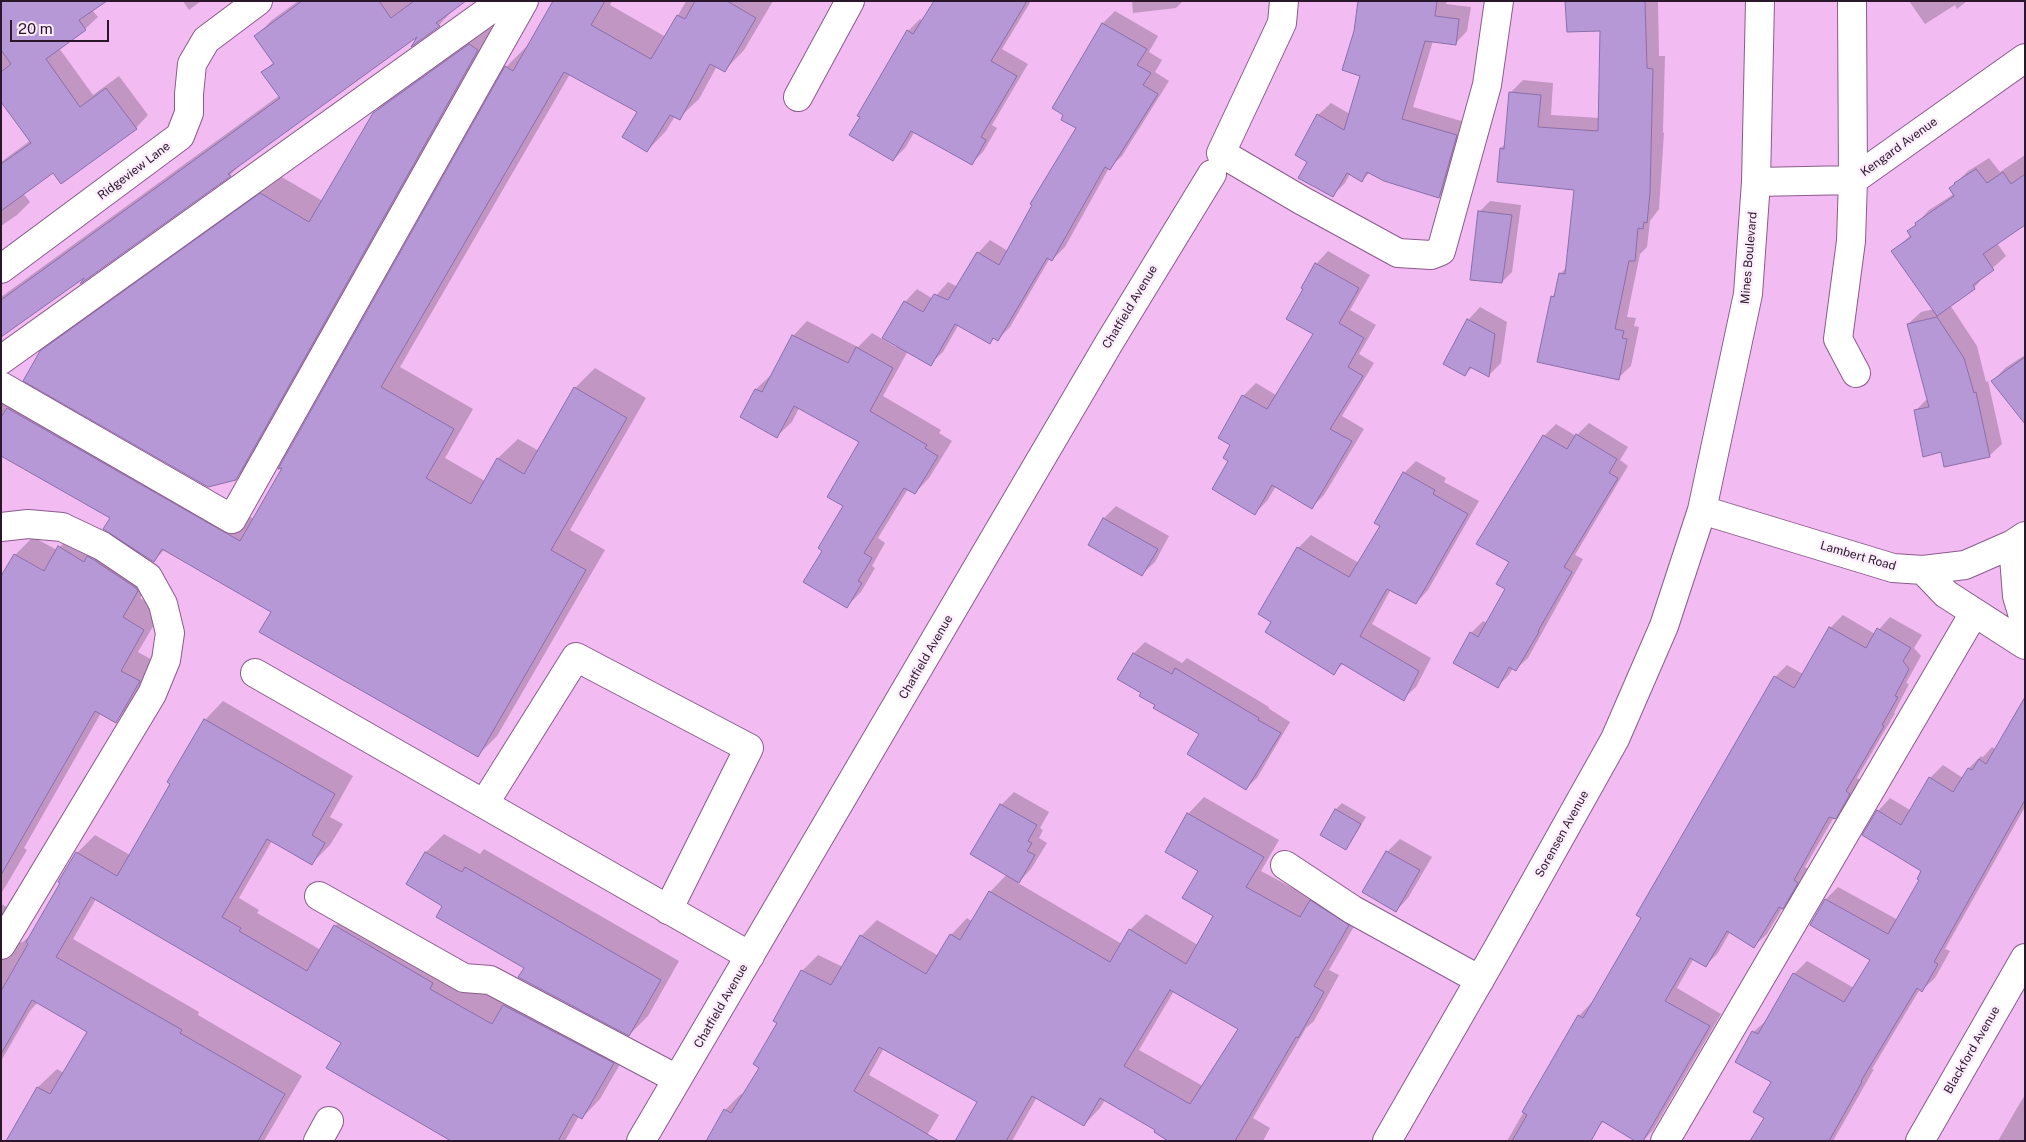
<!DOCTYPE html>
<style>
body{margin:0}
#map{position:relative;width:2026px;height:1142px;overflow:hidden;background:#f2bcf3;font-family:"Public Sans",sans-serif}
canvas{display:block}
.frame{position:absolute;inset:0;border:2px solid #2b172b;pointer-events:none}
.scale{position:absolute;left:10px;top:20px;width:99px;height:22px;box-sizing:border-box;border:2px solid #2b172b;border-top:0;padding-left:6px;font-size:15px;line-height:18px;white-space:nowrap;color:#2b172b;-webkit-text-stroke:4px #fcecfc;paint-order:stroke}
</style>
<div id="map">
<canvas width="2026" height="1142"></canvas>
<div class="frame"></div>
<div class="scale">20 m</div>
</div>
<script>
const g = document.querySelector('canvas').getContext('2d');
g.lineJoin = 'round';
function fill(path, color) {
  g.fillStyle = color;
  g.fill(path, 'evenodd');
}
function shape(rows) {
  const path = new Path2D();
  for (const r of rows) {
    path.moveTo(r[0], r[1]);
    for (let i = 2; i < r.length; i += 2) path.lineTo(r[i], r[i + 1]);
  }
  return path;
}
function strokePath(path, color, width, dash) {
  g.strokeStyle = color;
  g.lineWidth = width;
  g.lineCap = dash ? 'butt' : 'round';
  g.setLineDash(dash || []);
  g.stroke(path);
}
function write(font, color, halo, rows, align = 'center') {
  g.font = font + ' "Public Sans",sans-serif';
  g.lineWidth = 4.5;
  g.setLineDash([]);
  g.textBaseline = 'middle';
  g.strokeStyle = halo;
  g.fillStyle = color;
  for (const [text, x, y, turn = 0] of rows) {
    g.save();
    g.translate(x, y);
    g.rotate((+turn || 0) * Math.PI / 180);
    g.textAlign = isNaN(turn) ? turn : align;
    if (halo) g.strokeText(text, 0, 0);
    g.fillText(text, 0, 0);
    g.restore();
  }
}
const shadow = shape([
 [1,1,92,10,98,17,85,29,59,48,93,95,119,76,148,115,136,128,53,171,23,193,30,202,17,215,1,226,1,162,31,140,1,100],
 [183,1,201,1,189,10],
 [298,1,464,1,454,9,439,25,415,42,421,32,246,159,230,175,84,280,88,273,1,336,1,297,280,95,263,72,274,62,256,36,272,20],
 [555,1,612,1,610,5,666,37,686,1,773,1,744,50,725,70,717,66,699,99,679,118,675,116,666,131,647,151,639,111,570,74,400,367,473,409,445,458,485,481,498,458,518,439,539,451,575,388,595,368,646,398,570,530,605,550,497,736,477,756,273,612,165,549,154,561,111,518,1,454,1,372,254,519,506,67,526,47,528,48],
 [935,1,1031,1,1002,49,1028,64,992,125,997,128,983,152,971,164,915,131,905,148,893,160,908,31,920,19,923,21],
 [1132,1,1183,1,1176,8,1133,13],
 [1359,1,1447,1,1446,4,1471,7,1467,31,1455,44,1433,41,1413,107,1468,123,1451,185,1439,197,1370,172,1362,181,1350,174,1345,183,1332,196,1309,161,1318,115,1331,103,1350,114,1362,75,1355,31],
 [1567,1,1658,1,1659,56,1665,56,1663,132,1664,133,1659,209,1650,221,1647,247,1640,254,1627,317,1636,318,1634,326,1639,327,1631,366,1618,378,1552,297,1556,293,1560,274,1567,267,1575,189,1501,148,1506,143,1510,93,1523,80,1553,83,1551,115,1600,118,1601,29],
 [1909,1,1967,1,1957,9,1955,5,1925,24],
 [1115,11,1158,36,1149,52,1162,60,1155,72,1169,81,1122,156,1109,168,1065,247,1052,260,1050,258,1010,327,998,339,994,338,990,342,959,324,943,352,930,364,908,351,883,396,941,430,939,433,952,441,929,478,915,493,908,489,878,538,885,543,872,566,875,568,861,592,847,606,823,550,845,506,861,442,799,408,792,422,777,436,741,417,756,389,771,375,773,376,793,336,807,321,858,347,872,333,896,347,905,302,917,289,933,299,948,282,958,287,978,253,990,240,1008,251,1077,128,1065,114,1054,108,1103,23],
 [488,26,496,31,254,460,235,479,41,352,60,333,280,176,323,201,374,113,393,94],
 [2025,155,2025,223,1997,243,2006,256,1986,274,1974,288,1950,305,1977,346,1986,382,1988,381,2002,444,1989,456,1942,451,1915,411,1928,398,1908,324,1921,312,1934,309,1893,251,1911,235,1909,232,1929,210,1954,194,1950,189,1968,171,1989,158,2000,172],
 [1490,201,1521,205,1512,272,1502,282,1472,279,1480,211],
 [1328,251,1370,275,1350,310,1376,325,1359,354,1374,363,1342,416,1364,429,1324,495,1312,507,1276,486,1267,501,1255,513,1229,461,1232,445,1219,438,1243,396,1256,383,1276,395,1314,334,1305,289,1316,264],
 [1480,307,1507,322,1501,363,1488,376,1473,367,1465,374,1468,320],
 [2025,355,2025,411,1993,381,2005,368],
 [1589,423,1628,447,1620,460,1628,466,1575,555,1583,559,1528,658,1516,669,1513,668,1509,675,1497,687,1471,633,1483,621,1487,623,1506,588,1510,562,1544,436,1556,424,1576,436],
 [1416,461,1446,478,1444,482,1479,501,1428,590,1416,603,1391,589,1372,624,1431,658,1416,687,1403,699,1344,663,1333,673,1273,621,1259,613,1298,548,1311,535,1359,563,1382,525,1404,473],
 [1116,506,1169,536,1155,562,1142,574,1089,544,1104,518],
 [77,529,156,572,140,598,162,611,138,652,158,663,135,703,116,721,101,713,24,848,27,850,1,894,1,578,15,555,33,537,57,550],
 [1843,615,1875,634,1890,617,1922,635,1914,648,1921,656,1906,683,1909,684,1894,713,1895,713,1857,778,1862,781,1848,805,1835,817,1834,817,1805,867,1809,870,1795,895,1783,907,1767,934,1754,946,1730,932,1718,953,1706,965,1694,958,1677,988,1721,1014,1653,1130,1643,1141,1604,1121,1597,1129,1572,1141,1507,1141,1579,1016,1591,1003,1593,1004,1643,917,1775,677,1787,665,1803,674,1830,628],
 [1145,642,1182,663,1187,658,1269,707,1268,708,1290,722,1257,778,1246,788,1201,734,1119,678,1134,653],
 [223,701,353,776,330,817,343,824,330,845,312,863,272,841,239,898,259,910,257,913,321,950,335,926,354,908,451,965,631,1045,600,1099,582,1118,579,1116,565,1141,448,1141,450,1139,343,1042,96,899,73,939,199,1012,198,1015,302,1076,264,1141,8,1141,38,1087,57,1069,64,1073,89,1031,38,1002,30,1011,1,1061,1,904,11,909,11,940,19,943,23,942,33,933,77,853,95,835,130,855,171,783,205,720],
 [2025,702,2025,807,1945,949,1950,951,1935,978,1922,990,1920,989,1872,1069,1874,1069,1833,1141,1754,1141,1765,1118,1773,1081,1737,1061,1753,1032,1767,1020,1794,974,1807,961,1854,988,1872,959,1811,924,1826,899,1838,887,1898,920,1920,880,1923,871,1878,811,1890,798,1910,810,1930,778,1943,765,1963,778,1969,768,1981,756,1983,757,1992,747,1996,750],
 [1014,792,1049,812,1040,828,1043,830,1039,838,1047,843,1031,869,1018,883,1122,944,1130,930,1146,914,1198,945,1214,916,1200,870,1188,814,1204,797,1279,840,1261,871,1313,899,1364,909,1329,970,1339,975,1314,1021,1306,1028,1253,1118,1270,1128,1263,1141,1171,1141,1156,1129,1105,1100,1100,1108,1084,1125,1037,1097,1012,1141,956,1141,979,1101,884,1048,869,1075,939,1115,926,1137,707,1141,725,1110,741,1094,744,1095,761,1067,802,971,818,955,843,967,861,936,877,920,939,956,951,935,967,918,973,922,990,892,1007,874,972,853,1001,805],
 [1174,991,1240,1029,1203,1086,1139,1050],
 [1342,803,1366,817,1351,842,1345,848,1321,834,1336,809],
 [444,834,480,854,484,849,679,961,648,1016,629,1035,444,905,426,852],
 [1400,839,1432,857,1408,898,1396,911,1387,852],
 [2025,1095,2025,1141,1998,1141,2017,1108]
]);
const building = shape([
 [1,1,107,1,79,20,86,30,46,59,80,107,106,88,137,129,61,184,53,173,1,211,1,164,31,143,1,102,1,72,11,64,1,50,1,1],
 [302,1,379,1,391,18,414,1,466,1,436,23,440,26,411,47,417,37,228,174,231,176,80,284,84,278,1,337,1,300,280,98,261,72,274,64,254,36,302,1],
 [553,1,605,1,591,25,651,59,677,15,685,19,695,1,727,1,756,18,725,72,710,64,680,120,670,115,647,152,622,137,637,112,564,72,381,387,454,429,426,478,471,504,497,458,524,474,574,387,627,418,551,550,586,570,478,757,259,632,271,612,162,549,154,562,103,529,110,518,1,456,1,417,7,408,240,541,282,468,278,469,505,66,513,71,553,1],
 [934,1,1027,1,991,61,1017,76,981,137,986,140,972,165,911,131,893,161,849,135,860,117,857,116,907,30,913,34,934,1],
 [1358,1,1437,1,1435,16,1459,19,1456,45,1425,41,1402,119,1457,135,1439,198,1384,181,1367,172,1362,182,1347,173,1333,197,1298,178,1307,162,1295,155,1317,114,1344,130,1360,76,1342,70,1354,31,1358,1],
 [1565,1,1645,1,1647,68,1653,69,1650,193,1647,223,1644,222,1643,229,1638,228,1635,261,1629,261,1615,329,1624,331,1622,338,1627,339,1619,380,1537,362,1551,296,1554,297,1559,273,1565,274,1574,190,1497,182,1500,148,1504,149,1509,92,1541,95,1538,127,1598,131,1600,31,1567,32,1565,1],
 [1102,23,1147,49,1137,65,1151,73,1143,85,1158,94,1110,170,1105,167,1052,261,1047,258,998,341,993,338,990,344,955,324,931,366,882,338,904,301,923,312,934,294,948,300,977,252,999,265,1032,205,1030,204,1076,128,1061,120,1063,115,1052,108,1102,23],
 [469,44,478,50,236,480,208,487,23,381,40,351,260,193,309,222,373,113,469,44],
 [1976,169,1987,183,2003,172,2011,184,2025,174,2025,225,1983,254,1994,270,1973,285,1975,289,1937,316,1891,251,1911,237,1907,231,1916,225,1915,223,1954,196,1949,188,1955,184,1954,183,1976,169],
 [1478,211,1512,215,1502,283,1470,280,1478,211],
 [1315,263,1359,288,1339,323,1364,338,1348,367,1363,376,1330,429,1352,441,1312,509,1272,485,1255,515,1212,489,1228,461,1223,458,1230,445,1218,438,1242,395,1267,409,1313,334,1286,319,1303,289,1301,288,1315,263],
 [1937,317,1964,358,1974,393,1976,392,1990,457,1944,467,1941,452,1923,457,1914,410,1929,407,1907,324,1937,317],
 [1467,319,1495,334,1489,377,1470,367,1465,376,1443,364,1467,319],
 [792,335,848,363,856,347,893,368,870,411,927,445,925,448,938,456,915,494,904,488,864,553,872,558,858,581,862,583,847,608,803,582,822,551,818,548,843,506,827,497,859,442,794,406,777,438,740,417,755,389,762,392,792,335],
 [2025,357,2025,424,1991,381,2025,357],
 [1576,434,1617,459,1609,473,1618,478,1564,567,1572,572,1538,631,1539,632,1516,671,1509,667,1498,688,1453,663,1470,632,1478,637,1505,589,1496,584,1509,562,1476,544,1543,435,1567,449,1576,434],
 [1403,472,1435,490,1433,494,1468,514,1416,604,1387,589,1360,636,1419,671,1404,701,1341,663,1334,675,1265,632,1271,622,1258,614,1297,547,1349,577,1380,526,1374,523,1403,472],
 [1103,518,1158,549,1142,576,1088,545,1103,518],
 [58,546,84,562,87,556,94,560,136,588,138,591,123,617,144,630,121,671,140,681,116,723,95,711,1,875,1,576,14,554,44,571,58,546],
 [1829,627,1866,648,1877,628,1911,648,1903,661,1909,669,1895,696,1898,697,1882,725,1884,726,1846,791,1850,794,1836,819,1829,817,1794,880,1798,883,1783,909,1779,907,1754,948,1727,931,1706,967,1690,958,1665,1001,1710,1026,1643,1141,1635,1141,1602,1121,1591,1141,1512,1141,1527,1115,1522,1112,1578,1015,1583,1018,1641,918,1636,915,1774,676,1794,688,1829,627],
 [1133,653,1172,674,1175,668,1259,718,1258,720,1281,733,1246,790,1187,754,1199,734,1153,708,1155,705,1139,696,1141,693,1117,679,1133,653],
 [2025,697,2025,800,1934,962,1938,964,1922,992,1917,988,1861,1081,1862,1082,1829,1141,1750,1141,1764,1118,1753,1112,1771,1082,1735,1062,1752,1031,1758,1034,1793,973,1844,1002,1870,960,1810,925,1825,899,1888,934,1919,880,1917,879,1921,871,1862,835,1877,810,1901,825,1929,777,1953,792,1968,768,1972,770,1979,759,1986,764,2025,697],
 [204,719,335,794,312,835,325,843,312,865,267,839,222,917,241,928,239,931,307,971,334,925,433,983,430,989,492,1024,503,1005,614,1063,582,1119,573,1114,558,1141,451,1141,326,1068,341,1043,91,897,56,957,182,1030,180,1033,285,1094,258,1141,6,1141,37,1087,50,1094,87,1032,32,1000,1,1054,1,991,28,944,26,942,60,883,58,882,76,852,117,876,170,784,167,782,204,719],
 [1000,804,1037,825,1028,841,1032,843,1027,851,1035,855,1019,883,970,854,1000,804],
 [1335,809,1361,824,1346,850,1320,835,1335,809],
 [1187,813,1264,857,1246,887,1300,917,1310,900,1349,925,1314,986,1324,992,1298,1038,1296,1037,1235,1141,1168,1141,1154,1132,1155,1130,1100,1098,1084,1126,1032,1096,1006,1141,955,1141,977,1102,879,1047,854,1091,939,1141,706,1141,724,1109,731,1113,759,1068,753,1064,777,1023,773,1021,801,970,831,985,860,935,926,974,950,934,960,940,989,891,1110,962,1129,929,1186,964,1213,916,1182,898,1198,871,1165,852,1187,813],
 [1170,990,1238,1029,1190,1104,1124,1066,1170,990],
 [1386,851,1420,870,1396,912,1362,892,1386,851],
 [425,852,462,872,465,867,661,980,629,1036,518,977,524,968,436,917,442,906,406,884,425,852]
]);
const minor = shape([
 [1284,1,1282,23,1221,153,1301,200,1398,253,1431,255,1441,251,1487,85,1499,1],
 [1852,1,1853,180,1851,241,1838,339,1856,373],
 [798,97,850,1],
 [1756,182,1853,180,2025,58],
 [1,269,180,136,189,113,189,94,192,64,206,40,258,1],
 [1,360,502,1],
 [1,386,232,519,524,1],
 [1702,510,1893,568,1923,570,1965,565,2013,544,2025,536],
 [1,527,28,524,62,527,102,546,148,577,163,604,170,633,166,660,152,694,1,945],
 [2013,544,2017,596,2025,623],
 [1923,570,1946,594,2025,645],
 [255,673,750,956],
 [484,804,576,657,749,748,668,910],
 [1285,865,1353,910,1480,980],
 [319,896,464,978,490,980,677,1079],
 [318,1141,329,1121],
 [641,1141,1109,343,1212,174],
 [1387,1141,1498,948,1615,739,1664,626,1702,510,1748,294,1756,182,1760,1],
 [1665,1141,1974,613],
 [1920,1141,2025,958]
]);
const streetNames = [
 ["Kengard Avenue",1899,147,-36],
 ["Ridgeview Lane",134,171,-37],
 ["Mines Boulevard",1749,258,-85],
 ["Chatfield Avenue",1130,307,-59],
 ["Lambert Road",1858,556,16],
 ["Chatfield Avenue",926,657,-60],
 ["Sorensen Avenue",1562,834,-61],
 ["Chatfield Avenue",721,1006,-60],
 ["Blackford Avenue",1972,1050,-60]
];
fill(shadow, '#0003');
fill(building, '#b698d7');
strokePath(building, '#8a6ea9', 1);
strokePath(minor, '#8b5b8d', 30);
strokePath(minor, '#fff', 28);
write('12px', '#2b172b', '#fcecfc', streetNames);
</script>
